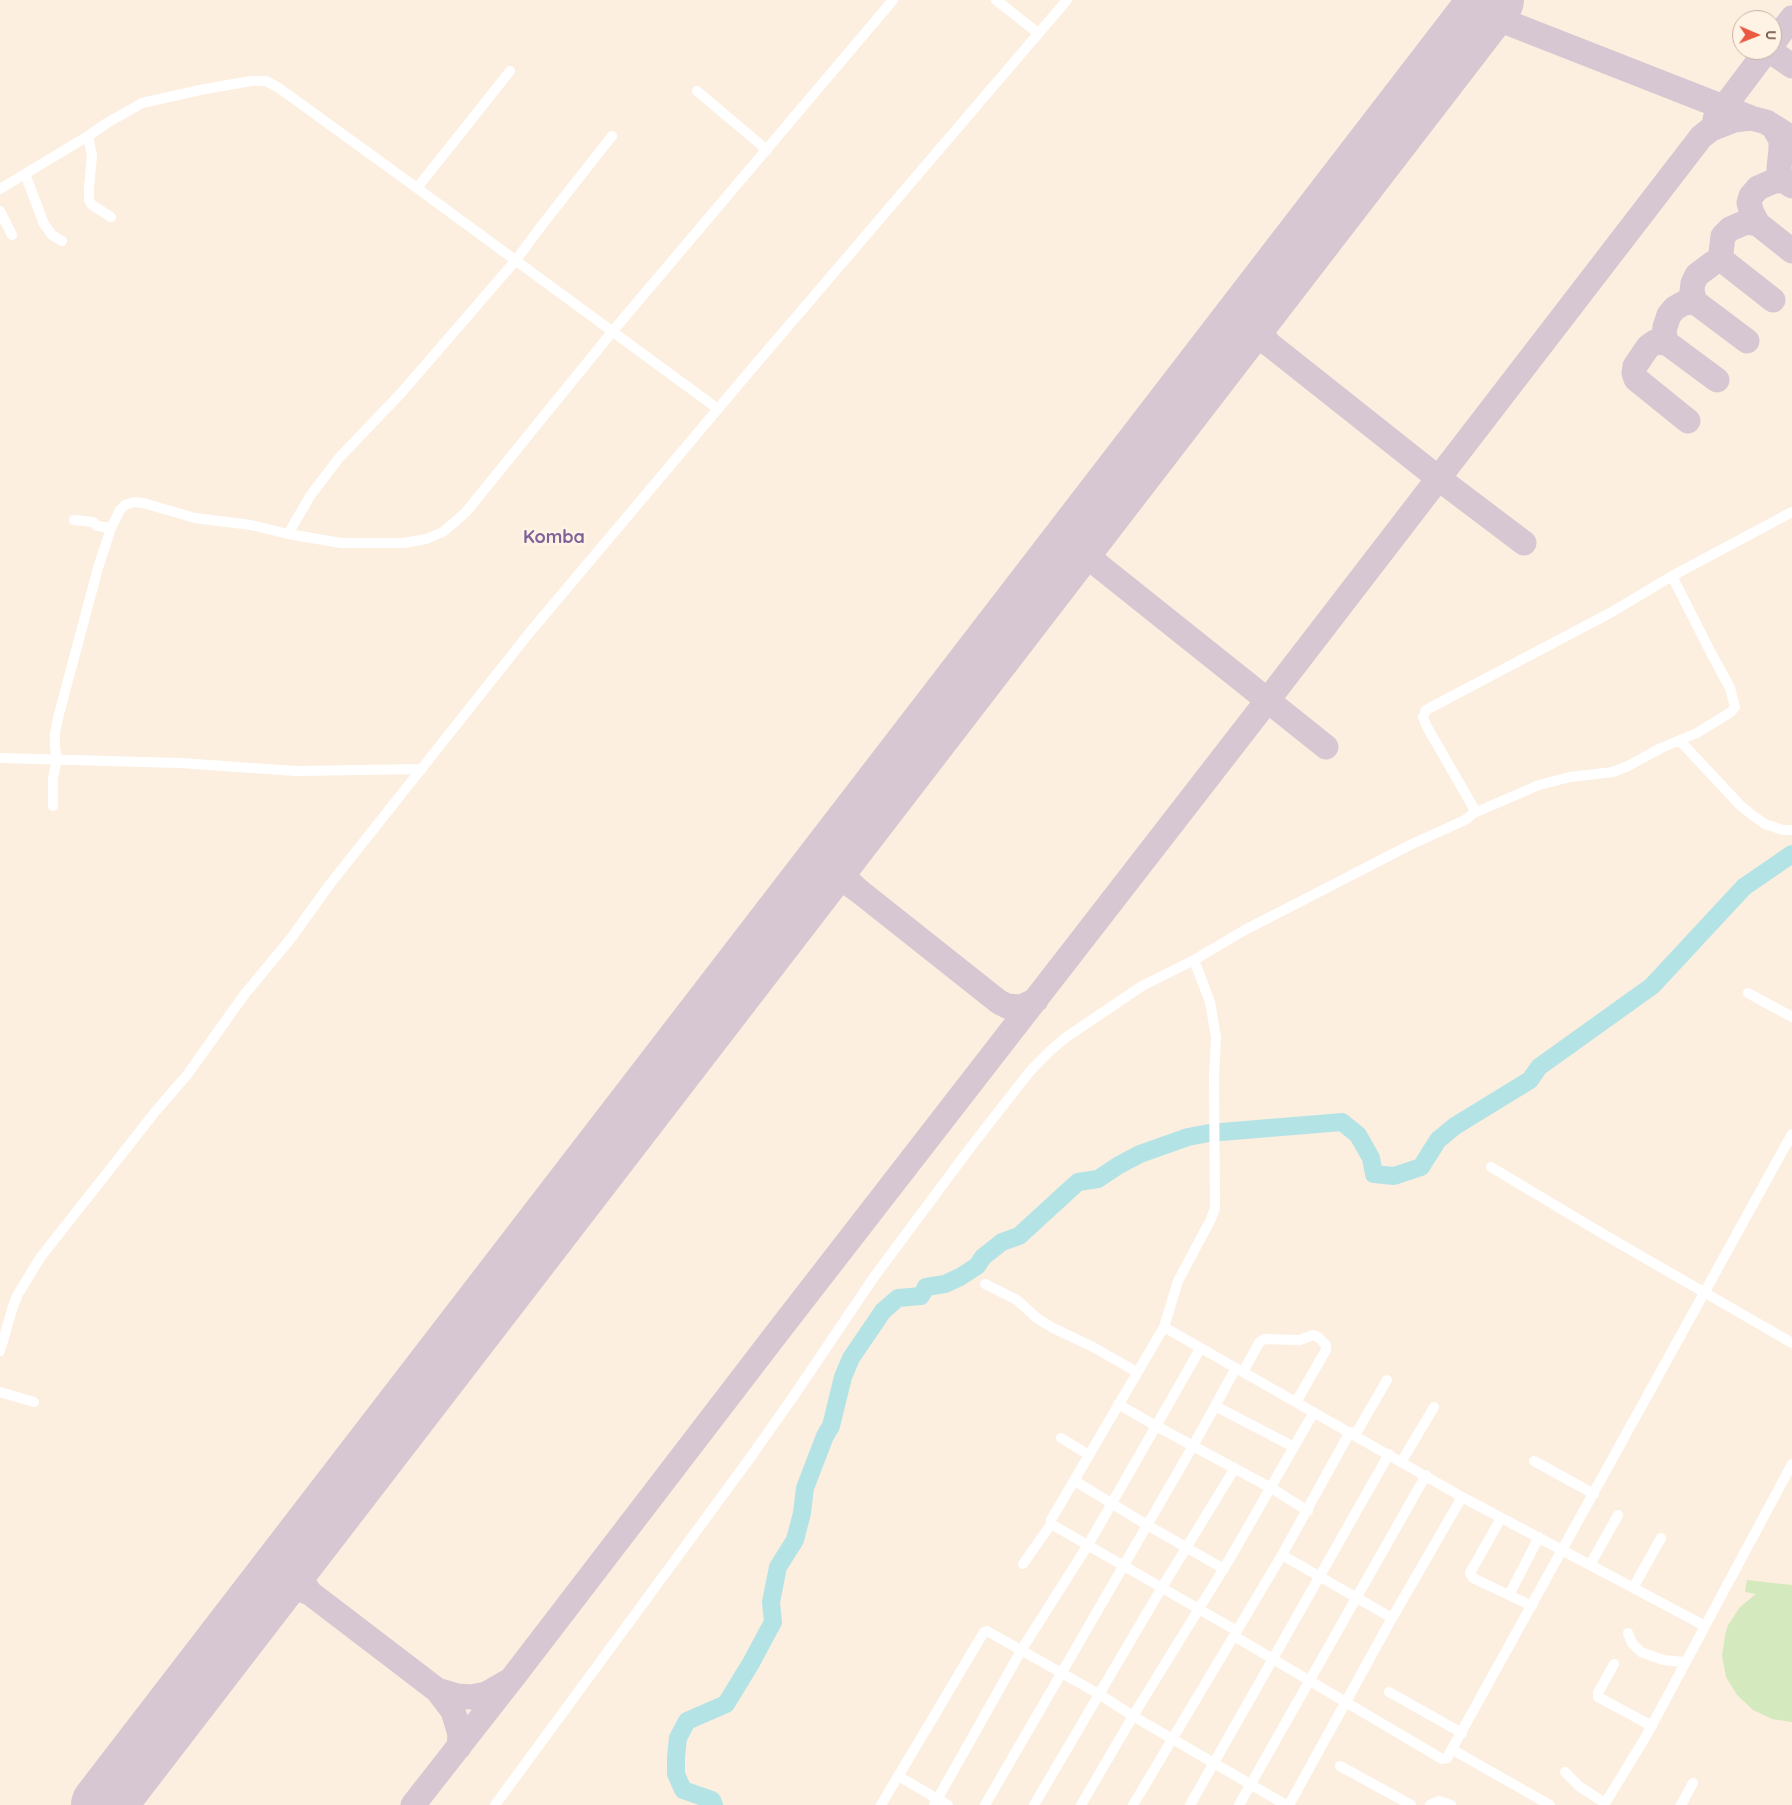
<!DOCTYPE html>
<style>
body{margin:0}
#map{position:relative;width:1792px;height:1805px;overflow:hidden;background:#fdefe0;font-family:Quicksand,sans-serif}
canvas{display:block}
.north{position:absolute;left:1732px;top:10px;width:50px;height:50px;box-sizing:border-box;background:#fff3e6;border:1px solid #c7b3a6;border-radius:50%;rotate:91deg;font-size:14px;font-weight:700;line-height:20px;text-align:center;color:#745347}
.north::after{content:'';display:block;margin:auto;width:18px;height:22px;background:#eb5940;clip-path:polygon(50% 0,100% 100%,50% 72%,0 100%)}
</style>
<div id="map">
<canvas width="1792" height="1805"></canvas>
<div class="north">U</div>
</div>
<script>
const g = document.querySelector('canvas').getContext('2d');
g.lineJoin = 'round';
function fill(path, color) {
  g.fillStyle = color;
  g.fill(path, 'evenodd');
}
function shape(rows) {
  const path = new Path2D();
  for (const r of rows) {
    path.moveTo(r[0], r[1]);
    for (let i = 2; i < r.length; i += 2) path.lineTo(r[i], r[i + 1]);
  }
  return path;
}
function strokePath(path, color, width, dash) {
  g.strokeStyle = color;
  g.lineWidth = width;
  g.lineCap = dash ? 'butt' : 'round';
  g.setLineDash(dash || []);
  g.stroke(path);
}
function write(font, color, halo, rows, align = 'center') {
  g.font = font + ' Quicksand,sans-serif';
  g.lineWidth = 5;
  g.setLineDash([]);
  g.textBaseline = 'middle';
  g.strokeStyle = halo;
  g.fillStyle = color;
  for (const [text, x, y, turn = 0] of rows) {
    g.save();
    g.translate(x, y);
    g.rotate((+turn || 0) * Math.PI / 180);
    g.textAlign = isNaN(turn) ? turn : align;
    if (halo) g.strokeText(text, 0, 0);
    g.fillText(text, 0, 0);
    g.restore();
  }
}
const green = shape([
 [1747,1580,1792,1585,1792,1722,1772,1719,1753,1710,1737,1695,1726,1677,1722,1656,1725,1635,1728,1625,1740,1607,1756,1594,1745,1592]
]);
const river = shape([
 [714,1805,712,1800,683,1790,676,1774,676,1757,678,1738,687,1721,726,1704,751,1663,773,1622,771,1602,778,1567,795,1540,802,1513,805,1488,825,1436,831,1426,843,1377,851,1358,883,1311,898,1298,921,1296,926,1287,945,1284,960,1277,977,1266,983,1257,1002,1242,1019,1236,1078,1182,1098,1179,1119,1165,1140,1154,1188,1137,1209,1133,1342,1122,1358,1135,1371,1158,1374,1174,1394,1176,1421,1167,1438,1140,1455,1126,1530,1080,1539,1067,1652,986,1744,887,1792,854]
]);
const taxiway = shape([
 [1460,42,1471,29,1484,22,1491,20,1506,22,1751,118,1766,122,1792,138],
 [1772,44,1792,18],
 [1769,50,1792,66],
 [1715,119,1767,50],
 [1773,126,1781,140,1781,150,1779,168,1780,175,1784,181,1792,186],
 [1784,181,1774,181,1758,188,1751,196,1749,203,1752,213,1758,224,1792,251],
 [1758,224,1746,222,1730,229,1723,236,1721,253,1722,260,1773,300],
 [1722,260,1713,263,1697,275,1693,283,1692,291,1695,302,1747,341],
 [1267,293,1258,313,1257,320,1260,331,1269,344],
 [1695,302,1684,303,1675,308,1669,315,1665,327,1664,335,1667,343,1717,380],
 [1667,343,1655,342,1648,347,1635,366,1634,373,1636,379,1688,421],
 [1224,349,1250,338,1260,339,1269,344,1438,478,1524,543],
 [1073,545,1326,747],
 [859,891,999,1002,1007,1006,1021,1007,1036,1000],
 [798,902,813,887,825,881,833,879,845,881,859,891,847,880,843,873,842,856,847,842,867,813],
 [310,1593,437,1690,457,1696,471,1697,486,1694,507,1682],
 [262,1598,273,1592,286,1589,302,1590,310,1593,304,1584,300,1567,301,1550,305,1543],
 [437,1690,453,1711,460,1734,459,1747],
 [413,1805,514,1676,777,1333,1267,701,1701,137,1711,129,1734,120,1751,118]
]);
const runway = shape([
 [103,1805,1492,0]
]);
const street = shape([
 [996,0,1038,33],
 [697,91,767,150],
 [88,136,92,155,89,189,89,200,92,205,111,217],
 [25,174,44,224,52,235,62,241],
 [417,188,510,71],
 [0,189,88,136,107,123,142,103,200,90,251,81,266,81,279,88,417,188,718,409],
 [0,211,12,235],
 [74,520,93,522,97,526,111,528],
 [288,534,310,496,339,458,402,392,516,260,542,225,612,136],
 [1680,741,1740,805,1752,815,1765,824,1783,830,1792,830],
 [0,758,180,763,296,771,422,769],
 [53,806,53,778,57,759,55,747,55,733,59,714,98,568,111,528,120,510,125,505,134,502,143,503,195,518,251,525,288,534,341,543,404,543,426,539,443,532,466,512,612,332,893,0],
 [1474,813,1473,807,1427,727,1423,717,1426,710,1610,613,1672,576,1792,512],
 [1748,993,1792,1017],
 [1491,1167,1603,1234,1792,1343],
 [985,1284,1017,1300,1038,1319,1053,1328,1093,1347,1137,1372],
 [1164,1327,1462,1497,1705,1626],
 [0,1351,13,1306,18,1294,40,1258,155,1112,187,1075,244,995,292,937,330,884,530,632,749,372,1067,0],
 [1243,1372,1259,1343,1264,1339,1300,1340,1313,1335,1318,1337,1326,1345,1326,1350,1296,1402],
 [0,1392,34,1402],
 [1118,1404,1156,1426,1271,1488,1308,1511],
 [1215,1406,1294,1447],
 [1355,1435,1387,1380],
 [1061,1438,1089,1455],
 [1402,1461,1434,1407],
 [1534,1461,1594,1494],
 [1075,1481,1147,1525,1224,1569],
 [1501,1518,1470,1573,1473,1578,1532,1606],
 [1051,1524,1237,1631],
 [1282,1555,1392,1618],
 [1023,1564,1051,1524,1051,1520,1164,1327,1178,1281,1211,1219,1215,1208,1214,1077,1216,1037,1210,1002,1194,960],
 [1590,1565,1618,1515],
 [1633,1588,1661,1538],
 [1509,1595,1539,1537],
 [1628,1633,1632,1643,1641,1652,1663,1660,1685,1662],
 [1234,1636,1420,1746,1442,1759,1447,1758,1792,1134],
 [1614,1664,1598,1693,1598,1697,1652,1726],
 [1389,1692,1462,1733],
 [1453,1750,1550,1805],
 [1340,1766,1411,1805],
 [1565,1772,1580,1787,1605,1803],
 [898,1776,948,1805],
 [495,1805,750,1458,793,1397,874,1277,973,1144,1031,1070,1050,1051,1065,1038,1142,986,1194,960,1243,931,1410,845,1465,820,1474,813,1539,785,1570,777,1613,772,1628,766,1661,748,1697,733,1731,712,1735,707,1730,688,1711,653,1672,576],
 [881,1805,984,1632,987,1631,1099,1694,1133,1716,1286,1805],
 [934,1805,1022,1649,1088,1545,1200,1349],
 [985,1805,1193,1446,1236,1368],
 [1034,1805,1161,1589,1235,1468],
 [1081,1805,1133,1716,1229,1560,1314,1412],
 [1133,1805,1282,1555,1350,1432],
 [1190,1805,1389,1454],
 [1239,1805,1426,1475],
 [1289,1805,1392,1618,1462,1497],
 [1430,1805,1439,1801,1451,1805],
 [1604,1805,1645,1738,1792,1464],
 [1681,1805,1693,1783]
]);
const quarterNames = [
 ["Komba",554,538]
];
fill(green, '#d4eabe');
strokePath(river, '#b4e3e6', 18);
strokePath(taxiway, '#d7c7d2', 25);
strokePath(runway, '#d7c7d2', 64);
strokePath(street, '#fff', 10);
write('bold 18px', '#816298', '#fff3e6', quarterNames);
</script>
